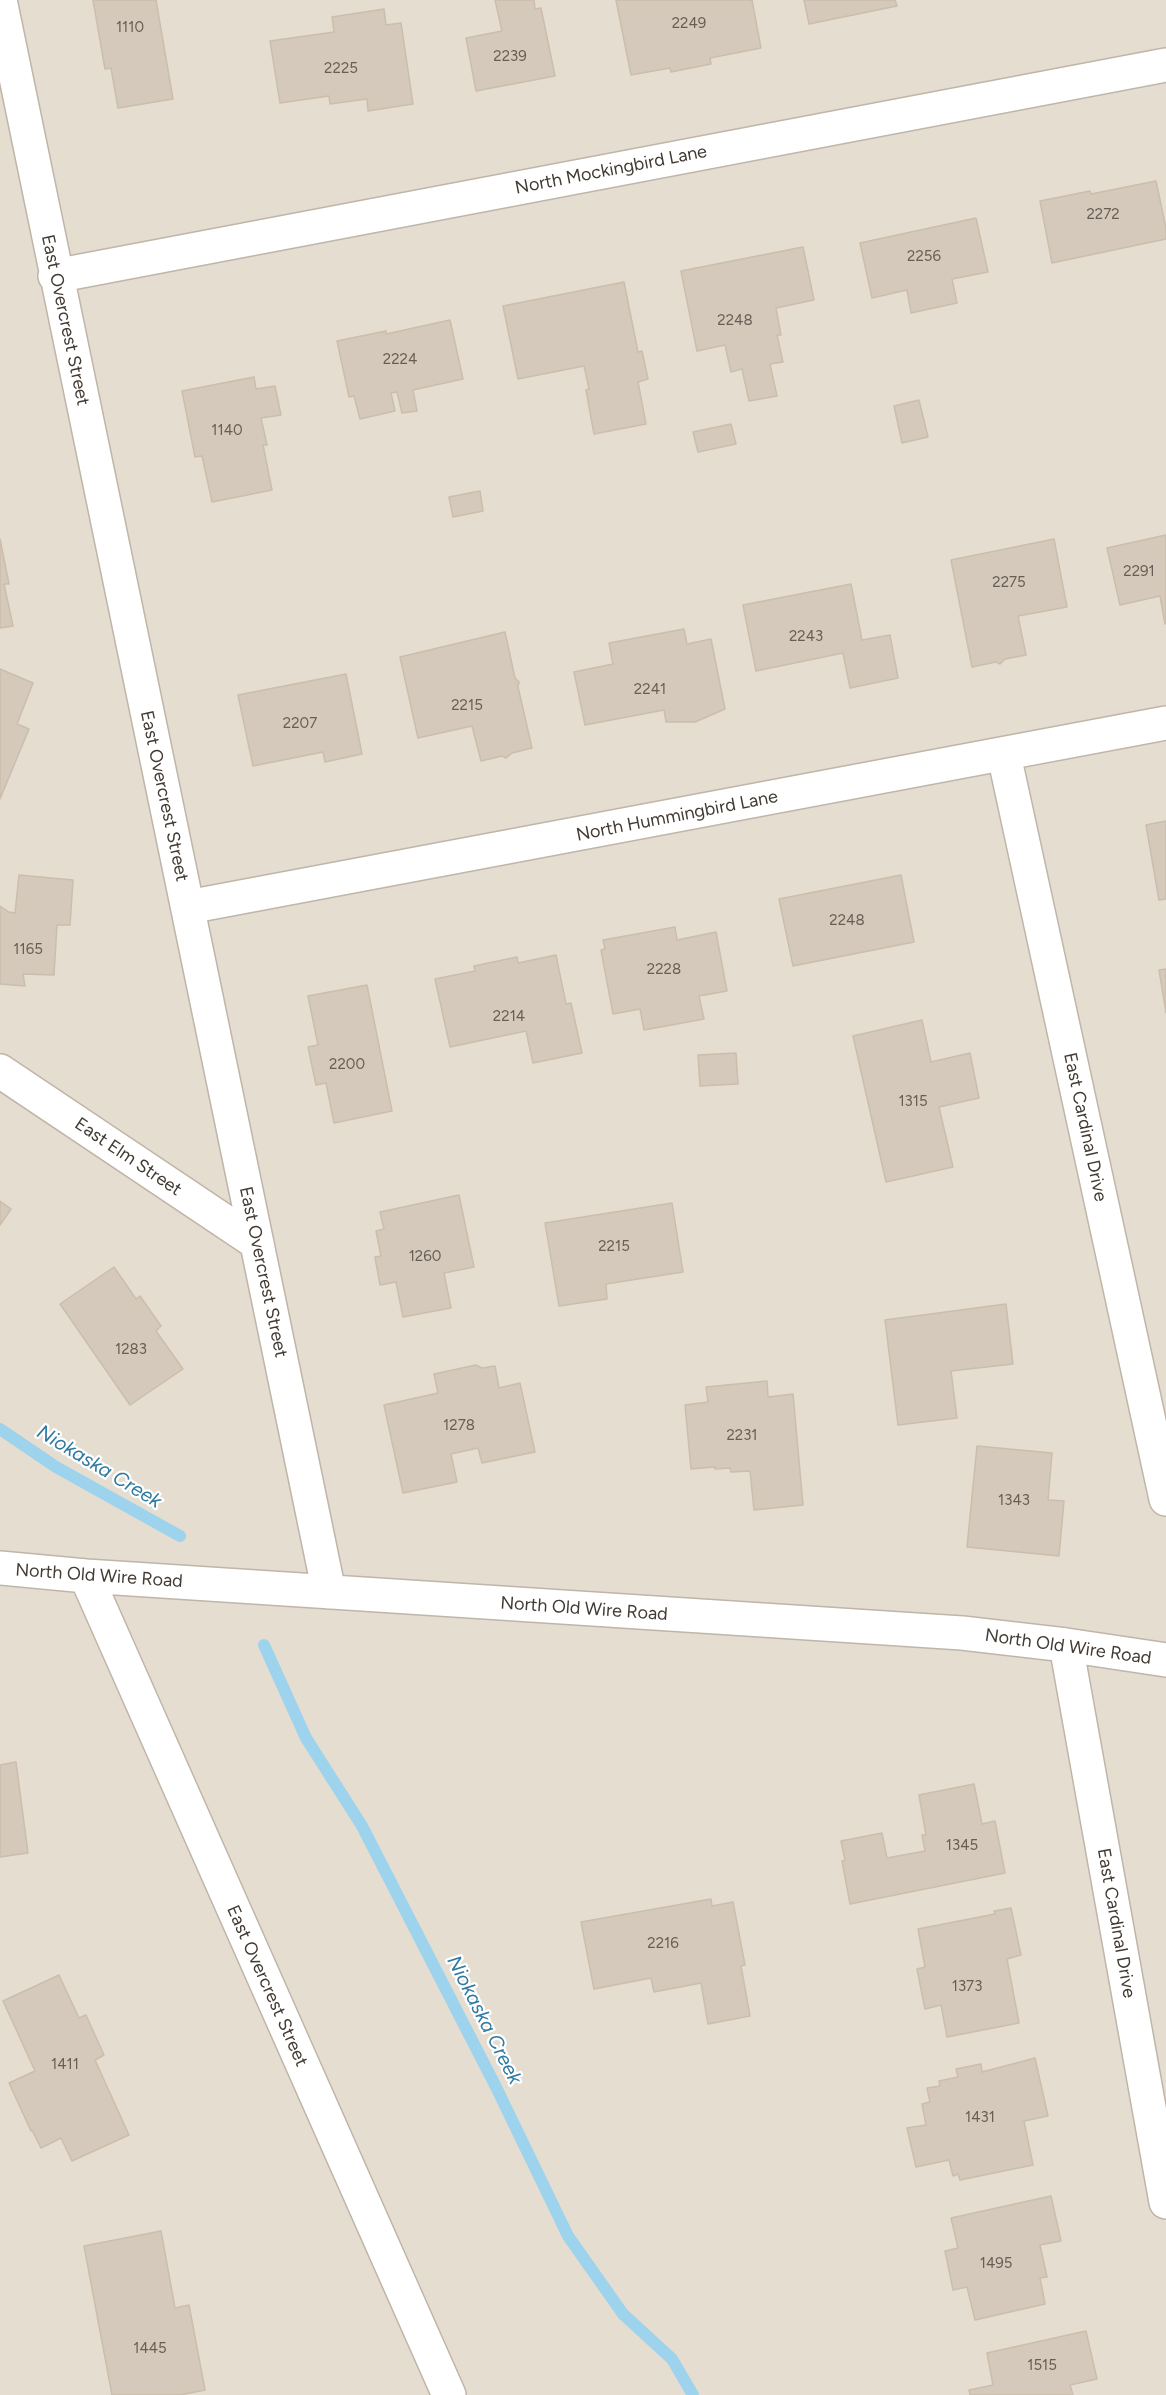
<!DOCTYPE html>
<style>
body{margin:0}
canvas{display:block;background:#f1ebe2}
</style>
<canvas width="1166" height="2395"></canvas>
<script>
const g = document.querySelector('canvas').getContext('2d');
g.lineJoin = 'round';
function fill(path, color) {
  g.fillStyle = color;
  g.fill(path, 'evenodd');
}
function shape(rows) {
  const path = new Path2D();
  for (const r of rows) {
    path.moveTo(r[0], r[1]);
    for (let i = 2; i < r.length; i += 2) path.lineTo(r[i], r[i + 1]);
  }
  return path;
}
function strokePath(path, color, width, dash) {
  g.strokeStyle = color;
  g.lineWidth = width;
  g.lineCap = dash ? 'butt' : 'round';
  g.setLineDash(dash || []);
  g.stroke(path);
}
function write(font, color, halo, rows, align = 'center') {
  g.font = font + ' Figtree,sans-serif';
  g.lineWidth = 4.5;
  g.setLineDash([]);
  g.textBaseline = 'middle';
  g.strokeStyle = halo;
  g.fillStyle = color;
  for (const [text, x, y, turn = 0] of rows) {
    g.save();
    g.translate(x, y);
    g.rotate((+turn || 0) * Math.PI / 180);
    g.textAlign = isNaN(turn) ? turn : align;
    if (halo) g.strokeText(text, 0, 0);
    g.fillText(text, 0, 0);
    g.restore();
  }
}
const residential = shape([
 [0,0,1166,0,1166,2395,0,2395]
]);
const stream = shape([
 [0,1429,56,1467,180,1536],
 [264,1645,306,1738,362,1826,496,2087,568,2236,623,2314,672,2359,693,2395]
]);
const building = shape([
 [93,0,156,0,173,99,118,108,111,68,105,69,93,0],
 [495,0,534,0,535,9,541,8,555,76,476,91,466,38,502,31,495,0],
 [616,0,752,0,761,48,710,58,711,64,671,72,670,68,631,75,616,0],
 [804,0,895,0,897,6,809,24,804,0],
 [384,9,386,25,401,23,413,104,368,111,367,99,330,104,329,96,280,103,270,41,334,32,332,17,384,9],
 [1156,181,1166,228,1166,239,1052,263,1040,201,1090,191,1091,194,1156,181],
 [976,218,988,272,952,279,957,303,911,313,907,290,872,298,860,243,976,218],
 [803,247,814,300,776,308,781,335,777,335,783,362,770,364,777,396,749,401,742,369,731,372,725,345,697,351,681,271,803,247],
 [624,282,638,352,642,351,648,379,638,382,646,424,594,434,586,390,589,389,584,366,518,379,503,306,624,282],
 [450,320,463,379,413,390,417,411,402,413,397,392,391,393,395,411,360,419,354,396,349,397,337,341,386,331,386,334,450,320],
 [254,377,256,389,275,386,281,415,261,418,267,445,263,445,272,490,212,502,202,456,195,457,182,391,254,377],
 [919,400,928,437,902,443,894,406,919,400],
 [731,424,736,444,698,452,693,432,731,424],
 [480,491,483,511,453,517,449,497,480,491],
 [1166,535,1166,623,1165,624,1160,596,1120,605,1107,548,1166,535],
 [0,539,9,584,4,584,13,626,0,628,0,539],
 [1054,539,1067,607,1018,616,1026,655,1005,659,1000,664,996,662,972,667,951,560,1054,539],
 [851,584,862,640,890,635,898,678,850,688,843,653,756,671,743,605,851,584],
 [684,629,687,644,711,639,725,709,695,722,666,722,664,710,585,725,574,672,613,664,609,643,684,629],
 [505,632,515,678,519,682,518,687,532,748,512,753,506,758,502,756,481,761,472,726,418,738,400,657,505,632],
 [0,669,33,683,17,724,29,729,0,799,0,669],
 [346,674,362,754,325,762,323,752,253,766,238,695,346,674],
 [1166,821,1166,899,1159,900,1146,825,1166,821],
 [19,875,73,880,70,925,57,925,54,975,23,974,25,986,0,984,0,906,9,912,15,913,19,875],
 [901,875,914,942,793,966,779,899,901,875],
 [675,927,677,940,716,932,727,991,699,996,704,1019,644,1030,640,1009,613,1014,601,950,605,949,603,940,675,927],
 [556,955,566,1004,571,1003,582,1053,533,1063,526,1031,450,1047,435,979,475,971,474,966,517,957,518,963,556,955],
 [1166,969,1166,1013,1159,970,1166,969],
 [367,985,392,1111,334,1123,326,1083,316,1085,308,1047,318,1045,308,996,367,985],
 [922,1020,931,1062,970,1053,979,1098,939,1107,953,1167,886,1182,853,1036,922,1020],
 [736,1053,738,1084,700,1086,698,1055,736,1053],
 [459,1195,474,1267,444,1273,451,1308,403,1317,396,1282,380,1285,375,1257,381,1256,376,1231,384,1229,380,1212,459,1195],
 [0,1201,11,1209,0,1225,0,1201],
 [672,1203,683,1272,606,1284,607,1299,559,1306,545,1223,672,1203],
 [114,1267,136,1299,140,1296,161,1326,156,1331,183,1369,130,1405,60,1304,114,1267],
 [1006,1304,1013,1364,951,1371,957,1418,898,1425,885,1320,1006,1304],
 [476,1365,482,1368,495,1366,499,1388,520,1383,535,1452,482,1463,478,1448,451,1454,457,1482,403,1493,384,1405,438,1393,434,1374,476,1365],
 [767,1381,768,1397,793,1394,803,1505,754,1510,750,1471,731,1472,730,1468,715,1469,715,1467,691,1469,685,1405,708,1402,706,1387,767,1381],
 [977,1446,1052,1453,1048,1500,1064,1501,1059,1556,967,1547,977,1446],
 [16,1762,28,1853,0,1857,0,1765,16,1762],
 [974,1784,982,1824,995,1821,1005,1873,850,1904,842,1861,845,1860,841,1841,882,1833,887,1858,925,1851,922,1835,926,1835,919,1795,974,1784],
 [711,1899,712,1906,733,1902,745,1965,741,1966,750,2016,708,2024,701,1983,654,1992,651,1978,594,1989,581,1922,711,1899],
 [1011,1908,1021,1955,1007,1959,1019,2023,947,2037,941,2005,925,2009,917,1969,925,1967,918,1929,995,1914,994,1911,1011,1908],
 [59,1975,79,2018,86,2015,104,2055,95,2060,129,2135,72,2161,61,2138,41,2148,32,2130,31,2131,9,2083,35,2071,3,2001,59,1975],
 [1035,2058,1048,2116,1024,2121,1033,2165,960,2180,958,2174,953,2176,949,2160,916,2167,907,2128,926,2125,922,2104,930,2102,927,2088,940,2086,939,2081,958,2077,956,2069,981,2064,982,2072,1035,2058],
 [1051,2196,1061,2241,1040,2245,1047,2277,1040,2278,1045,2304,975,2320,967,2287,953,2290,945,2251,958,2248,951,2218,1051,2196],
 [161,2231,175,2308,189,2305,205,2390,180,2395,112,2395,84,2246,161,2231],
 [1086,2331,1097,2379,1070,2385,1073,2395,970,2395,969,2390,993,2385,987,2353,1086,2331]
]);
const minor = shape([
 [0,0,329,1592],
 [55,276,1166,65],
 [1004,755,1166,1499],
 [188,907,1166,723],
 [0,1071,257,1243],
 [0,1568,86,1576,962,1633,1066,1645,1166,1660],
 [86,1576,449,2395],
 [1066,1645,1166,2202]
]);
const numberNames = [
 ["2249",689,24],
 ["1110",130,28],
 ["2239",510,57],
 ["2225",341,69],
 ["2272",1103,215],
 ["2256",924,257],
 ["2248",735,321],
 ["2224",400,360],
 ["1140",227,431],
 ["2291",1139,572],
 ["2275",1009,583],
 ["2243",806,637],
 ["2241",650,690],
 ["2215",467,706],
 ["2207",300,724],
 ["2248",847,921],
 ["1165",28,950],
 ["2228",664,970],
 ["2214",509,1017],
 ["2200",347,1065],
 ["1315",913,1102],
 ["2215",614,1247],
 ["1260",425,1257],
 ["1283",131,1350],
 ["1278",459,1426],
 ["2231",742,1436],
 ["1343",1014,1501],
 ["1345",962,1846],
 ["2216",663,1944],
 ["1373",967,1987],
 ["1411",65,2065],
 ["1431",980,2118],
 ["1495",996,2264],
 ["1445",150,2349],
 ["1515",1042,2366]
];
const streetNames = [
 ["North Mockingbird Lane",611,170,-11],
 ["East Overcrest Street",65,320,78],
 ["East Overcrest Street",164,796,78],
 ["North Hummingbird Lane",677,816,-11],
 ["East Cardinal Drive",1085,1127,78],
 ["East Elm Street",128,1157,34],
 ["East Overcrest Street",263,1272,78],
 ["North Old Wire Road",99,1576,4],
 ["North Old Wire Road",584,1609,4],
 ["North Old Wire Road",1068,1647,8],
 ["East Cardinal Drive",1116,1923,80],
 ["East Overcrest Street",267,1986,66]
];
const waterNames = [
 ["Niokaska Creek",99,1467,31],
 ["Niokaska Creek",484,2020,63]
];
fill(residential, '#e5ddd0');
strokePath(stream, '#9ed3ed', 12);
fill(building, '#d5c9bb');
strokePath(building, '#ccbdac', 1.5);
strokePath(minor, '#bfb5a8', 36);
strokePath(minor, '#fff', 33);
write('15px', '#675e55', null, numberNames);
write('18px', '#423b33', '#fff', streetNames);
write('italic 20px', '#2e7aa2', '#fff', waterNames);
</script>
